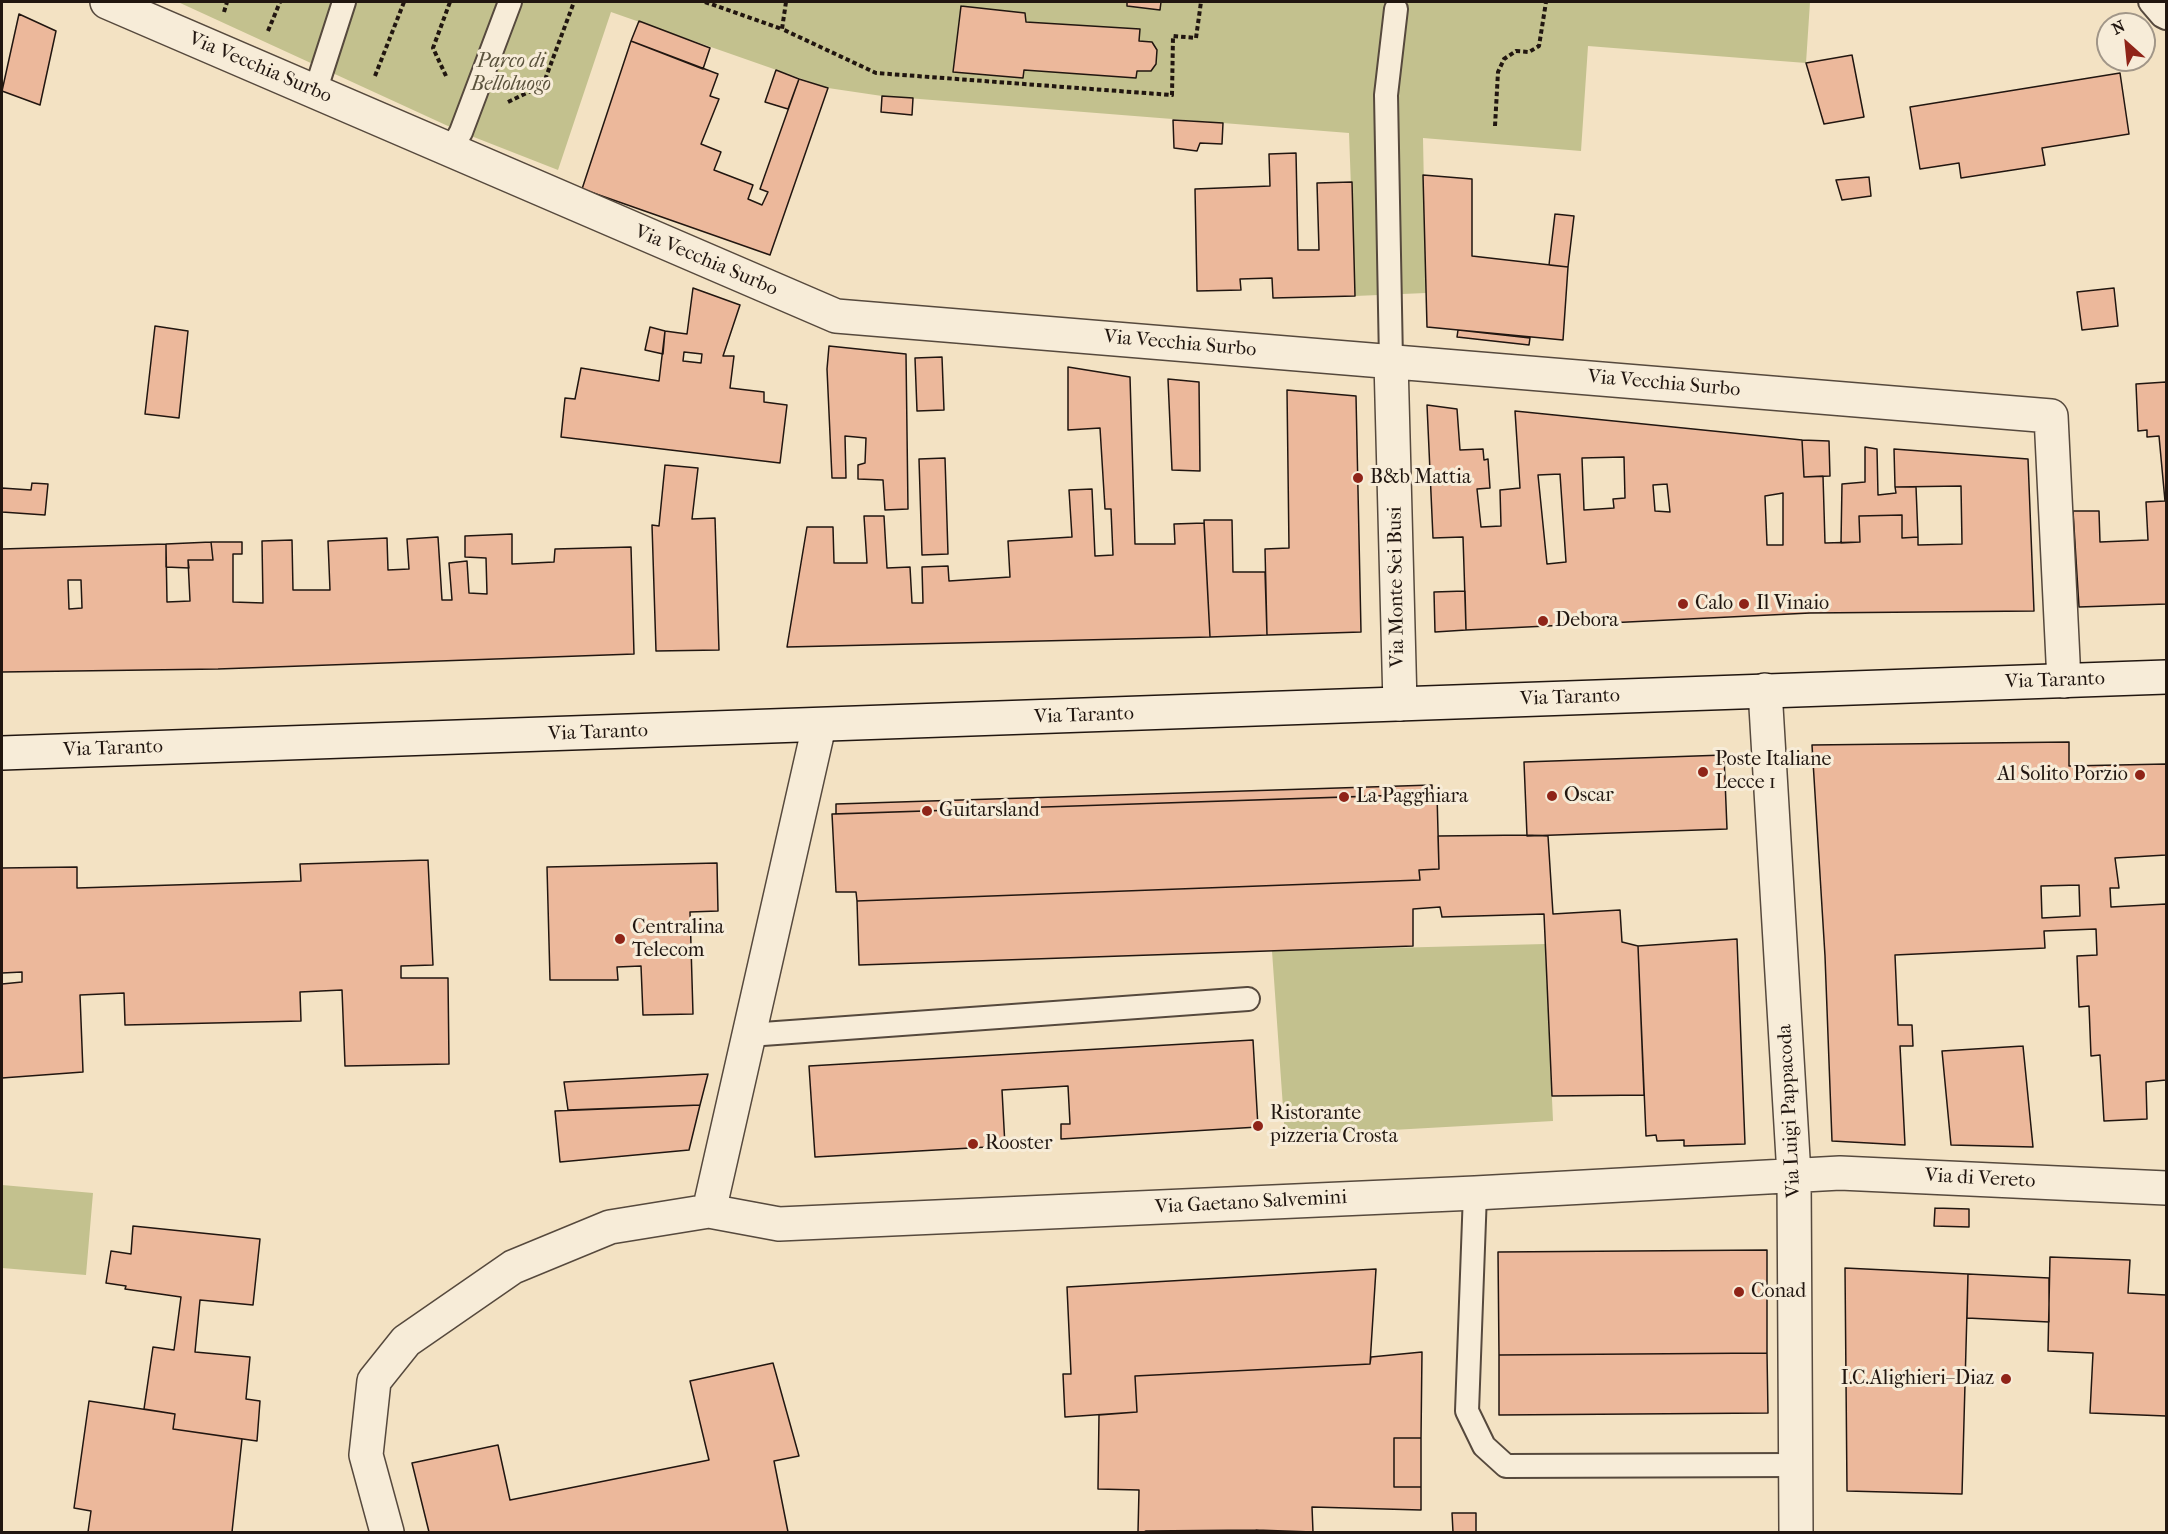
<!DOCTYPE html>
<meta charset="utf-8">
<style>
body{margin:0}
#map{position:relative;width:2168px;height:1534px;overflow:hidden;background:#f3e2c3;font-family:"IM FELL French Canon",serif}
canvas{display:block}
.frame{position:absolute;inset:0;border:3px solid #211610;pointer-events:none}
.north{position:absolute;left:2096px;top:12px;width:60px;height:60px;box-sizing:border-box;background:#f7ecd8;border:2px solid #a19688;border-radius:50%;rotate:333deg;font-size:16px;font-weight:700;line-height:24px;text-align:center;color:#211610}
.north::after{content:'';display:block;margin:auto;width:21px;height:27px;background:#8f2418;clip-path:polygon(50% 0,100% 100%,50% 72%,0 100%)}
</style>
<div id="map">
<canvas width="2168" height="1534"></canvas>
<div class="frame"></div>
<div class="north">N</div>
</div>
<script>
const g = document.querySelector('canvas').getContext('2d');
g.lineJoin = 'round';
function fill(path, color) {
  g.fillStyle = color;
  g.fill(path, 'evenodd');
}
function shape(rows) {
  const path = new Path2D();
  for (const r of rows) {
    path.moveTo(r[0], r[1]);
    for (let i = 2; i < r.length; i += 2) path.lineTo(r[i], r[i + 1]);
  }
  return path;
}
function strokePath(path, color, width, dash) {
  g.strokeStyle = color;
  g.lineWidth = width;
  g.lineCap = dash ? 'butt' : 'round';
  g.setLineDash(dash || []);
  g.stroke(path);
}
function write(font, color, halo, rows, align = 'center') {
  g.font = font + ' "IM FELL French Canon",serif';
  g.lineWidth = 6;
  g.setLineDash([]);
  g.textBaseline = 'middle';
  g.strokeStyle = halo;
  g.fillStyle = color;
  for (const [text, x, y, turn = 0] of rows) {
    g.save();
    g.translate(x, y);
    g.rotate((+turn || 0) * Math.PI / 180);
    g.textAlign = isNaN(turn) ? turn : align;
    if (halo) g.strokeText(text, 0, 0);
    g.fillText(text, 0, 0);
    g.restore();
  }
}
const green = shape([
 [178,2,1810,2,1806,63,1588,46,1581,151,1423,138,1426,293,1355,296,1349,133,882,96,828,88,611,12,558,170,461,132],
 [1545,944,1553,1121,1285,1136,1272,951],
 [2,1185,93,1193,86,1275,2,1268]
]);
const building = shape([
 [1127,2,1161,2,1160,10,1127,6,1127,2],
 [961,6,1025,13,1026,22,1140,29,1139,41,1152,42,1157,50,1156,64,1151,71,1137,71,1136,78,1024,70,1023,78,953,72,961,6],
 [19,14,56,31,40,105,2,91,19,14],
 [639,21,710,48,703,69,631,41,639,21],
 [631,41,718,74,710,96,719,99,701,144,721,152,714,170,753,185,748,199,762,205,768,192,760,189,799,79,828,88,770,255,582,189,631,41],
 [1852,55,1864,117,1824,124,1806,63,1852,55],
 [776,70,799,79,788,109,765,102,776,70],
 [2120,73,2129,134,2042,148,2045,165,1961,178,1959,163,1920,169,1910,107,2120,73],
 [882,96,913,98,912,115,881,112,882,96],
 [1173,120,1223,123,1222,144,1200,143,1197,151,1174,148,1173,120],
 [1296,153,1298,250,1319,250,1317,183,1352,182,1355,296,1273,298,1272,278,1240,279,1241,290,1197,291,1195,189,1270,186,1269,154,1296,153],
 [1423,175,1472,179,1472,256,1568,267,1563,340,1427,327,1423,175],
 [1869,177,1871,196,1842,200,1836,180,1869,177],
 [1555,214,1574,216,1568,267,1549,265,1555,214],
 [693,288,740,305,723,356,734,356,730,388,764,392,764,402,787,405,780,463,561,437,565,398,575,399,581,368,659,381,665,331,687,334,693,288],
 [684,352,702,354,701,363,683,361,684,352],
 [2114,288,2118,326,2082,330,2077,292,2114,288],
 [155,326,188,331,179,418,145,414,155,326],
 [650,327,665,331,663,354,645,350,650,327],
 [1458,330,1530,338,1529,345,1457,337,1458,330],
 [829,346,906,354,908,509,885,510,883,480,858,479,858,465,865,463,866,438,845,436,846,478,832,478,827,369,829,346],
 [942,357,944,410,917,411,915,358,942,357],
 [1068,367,1130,377,1135,544,1175,544,1174,524,1204,523,1210,637,787,647,807,527,833,527,834,563,867,563,864,516,884,516,887,568,910,567,912,603,923,603,922,567,948,566,949,581,1010,577,1008,541,1072,537,1069,490,1092,489,1095,556,1113,555,1111,509,1105,509,1100,428,1068,430,1068,367],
 [1168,379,1199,382,1200,471,1172,470,1168,379],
 [2166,382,2166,604,2079,607,2073,511,2099,511,2100,542,2148,540,2146,502,2165,501,2159,436,2147,437,2147,430,2138,431,2136,384,2166,382],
 [1287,390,1356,396,1361,632,1267,635,1265,549,1289,548,1287,390],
 [1427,405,1457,409,1460,450,1483,449,1484,460,1488,459,1490,488,1477,489,1481,527,1501,526,1500,490,1520,488,1515,411,1802,440,1804,477,1823,476,1825,543,1860,542,1859,516,1902,515,1902,538,1918,537,1918,545,1962,544,1961,486,1895,487,1894,449,2028,459,2034,611,1810,613,1466,630,1463,537,1433,538,1427,405],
 [1624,457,1625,498,1613,499,1614,508,1584,510,1582,458,1624,457],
 [1560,474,1566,562,1547,564,1538,475,1560,474],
 [1667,484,1670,512,1655,511,1653,485,1667,484],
 [1783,493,1783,545,1767,545,1765,496,1783,493],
 [1802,440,1829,441,1830,476,1804,477,1802,440],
 [1865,447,1877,449,1878,495,1896,493,1895,487,1916,487,1918,537,1902,538,1902,515,1859,516,1860,542,1841,543,1842,484,1865,482,1865,447],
 [945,458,948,554,922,555,919,459,945,458],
 [665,465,698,468,692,519,715,518,719,650,656,651,652,525,659,526,665,465],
 [32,483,48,484,45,515,2,512,2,488,31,490,32,483],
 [1204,520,1232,520,1233,572,1265,572,1267,635,1210,637,1204,520],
 [512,534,512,564,554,562,555,549,631,547,634,654,218,669,2,672,2,549,166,544,167,602,190,601,188,560,213,560,211,542,242,542,242,554,233,554,233,602,263,603,262,541,292,540,293,590,330,590,328,541,387,538,388,570,409,569,407,539,438,537,442,600,452,600,449,563,467,561,469,593,487,594,486,558,465,557,465,536,512,534],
 [68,580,81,580,82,608,69,609,68,580],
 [211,542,213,560,188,560,189,568,166,567,166,544,211,542],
 [1465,591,1466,630,1435,632,1434,592,1465,591],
 [2069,742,2069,766,2166,764,2166,855,2115,858,2119,888,2110,888,2111,907,2166,904,2166,1080,2146,1082,2147,1119,2104,1121,2100,1055,2091,1056,2089,1006,2079,1007,2077,956,2097,955,2096,929,2044,931,2045,948,1895,955,1898,1025,1912,1025,1913,1046,1900,1046,1905,1145,1832,1141,1825,956,1812,745,2069,742],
 [2079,885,2080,916,2042,918,2041,886,2079,885],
 [1724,755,1727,829,1527,836,1524,762,1724,755],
 [1432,785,1432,794,836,814,836,804,1432,785],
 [1437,794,1439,869,1419,870,1420,880,857,901,856,892,836,892,832,814,1437,794],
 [1527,835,1548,836,1553,914,1620,910,1622,942,1638,946,1644,1095,1552,1096,1544,914,1442,917,1440,907,1413,909,1413,946,859,965,857,901,1420,880,1419,870,1439,869,1438,836,1527,835],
 [428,860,433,965,401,966,401,978,448,978,449,1064,345,1066,342,990,300,992,301,1021,125,1025,124,993,80,995,83,1072,2,1078,2,984,22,982,22,972,2,973,2,868,77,867,77,888,301,881,300,864,428,860],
 [717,863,718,911,690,912,693,1014,643,1015,641,966,617,967,618,980,550,980,547,867,717,863],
 [1737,939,1745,1144,1684,1146,1684,1140,1657,1141,1656,1135,1646,1136,1638,946,1737,939],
 [1253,1040,1258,1127,1061,1139,1061,1124,1070,1124,1068,1086,1002,1090,1005,1146,815,1157,809,1066,1253,1040],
 [2023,1046,2033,1147,1951,1145,1942,1051,2023,1046],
 [708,1074,700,1105,568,1110,564,1082,708,1074],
 [700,1105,689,1150,560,1162,555,1111,700,1105],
 [1935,1208,1969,1209,1969,1227,1934,1226,1935,1208],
 [133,1226,260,1239,253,1305,200,1300,195,1352,250,1357,246,1399,260,1401,257,1441,173,1429,175,1414,144,1409,153,1347,174,1350,181,1297,125,1289,126,1286,106,1283,111,1251,131,1254,133,1226],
 [1767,1250,1767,1353,1499,1355,1498,1252,1767,1250],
 [2050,1257,2130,1260,2128,1293,2166,1295,2166,1416,2090,1413,2093,1353,2048,1351,2050,1257],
 [1845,1268,1968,1274,1962,1494,1847,1491,1845,1268],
 [1376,1269,1370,1364,1135,1376,1137,1412,1065,1417,1063,1374,1071,1374,1067,1287,1376,1269],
 [1968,1274,2049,1278,2049,1322,1967,1318,1968,1274],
 [1422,1352,1421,1438,1394,1438,1394,1487,1421,1487,1421,1510,1312,1507,1313,1532,1256,1530,1138,1532,1139,1490,1098,1489,1099,1415,1137,1412,1135,1376,1370,1364,1371,1357,1422,1352],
 [1767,1353,1768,1413,1499,1415,1499,1355,1767,1353],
 [773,1363,799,1456,774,1461,788,1532,429,1532,412,1463,498,1445,510,1500,709,1460,690,1381,773,1363],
 [89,1401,175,1414,173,1429,242,1439,232,1532,88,1532,91,1511,74,1508,89,1401],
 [1394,1438,1421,1438,1421,1487,1394,1487,1394,1438],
 [1452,1513,1476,1513,1476,1532,1453,1532,1452,1513],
 [1256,1530,1282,1532,1144,1532,1146,1531,1256,1530]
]);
const path = shape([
 [705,2,782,29],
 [786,2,782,29,876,73,1172,95,1173,36,1196,38,1201,2],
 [224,12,227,2],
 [268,31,280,2],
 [375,76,404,2],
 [446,76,433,48,450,2],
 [508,102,543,85,574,2],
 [1495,126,1498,72,1504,59,1516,51,1529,52,1539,46,1546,2]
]);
const lane = shape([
 [2150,2,2162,16,2166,18],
 [315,92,344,2],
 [450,151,461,132,510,2],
 [1391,361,1386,95,1396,9],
 [749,1035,1248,999],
 [1475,1193,1467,1411,1484,1446,1506,1466,1795,1465]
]);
const street = shape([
 [107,2,836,316,2051,416,2064,681],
 [1391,361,1400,704],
 [1765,690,1794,1175,1796,1532],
 [709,1211,779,1224,1475,1193,1840,1173,2166,1188],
 [387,1532,366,1455,374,1381,406,1341,513,1267,610,1227,709,1211,819,726]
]);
const secondary = shape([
 [2,753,2166,677]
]);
const markers = [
 [1358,478,6,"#8f2418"],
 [1683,604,6,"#8f2418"],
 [1744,604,6,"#8f2418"],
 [1543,621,6,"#8f2418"],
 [1703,772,6,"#8f2418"],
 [2140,775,6,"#8f2418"],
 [1552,796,6,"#8f2418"],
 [1344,797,6,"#8f2418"],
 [927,811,6,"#8f2418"],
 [620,939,6,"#8f2418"],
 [1258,1126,6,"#8f2418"],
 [973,1144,6,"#8f2418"],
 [1739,1292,6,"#8f2418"],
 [2006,1379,6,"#8f2418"]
];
const parkNames = [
 ["Parco di",511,62],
 ["Belloluogo",511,85]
];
const streetNames = [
 ["Via Vecchia Surbo",260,68,23],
 ["Via Vecchia Surbo",706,261,23],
 ["Via Vecchia Surbo",1180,344,5],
 ["Via Vecchia Surbo",1664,384,5],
 ["Via Monte Sei Busi",1397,587,-91],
 ["Via Taranto",2055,681,-2],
 ["Via Taranto",1570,698,-2],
 ["Via Taranto",1084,716,-2],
 ["Via Taranto",598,733,-2],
 ["Via Taranto",113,749,-2],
 ["Via Luigi Pappacoda",1790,1111,-93],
 ["Via di Vereto",1980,1179,3],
 ["Via Gaetano Salvemini",1251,1203,-3]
];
const poiNames = [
 ["B&b Mattia",1370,478],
 ["Calo",1695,604],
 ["Il Vinaio",1756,604],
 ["Debora",1555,621],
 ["Poste Italiane",1715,760],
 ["Lecce 1",1715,783],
 ["Al Solito Porzio",2128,775,"right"],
 ["Oscar",1564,796],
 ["La Pagghiara",1356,797],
 ["Guitarsland",939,811],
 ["Centralina",632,928],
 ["Telecom",632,951],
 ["Ristorante",1270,1114],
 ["pizzeria Crosta",1270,1137],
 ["Rooster",985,1144],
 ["Conad",1751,1292],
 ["I.C.Alighieri–Diaz",1994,1379,"right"]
];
fill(green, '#c3c18e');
fill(building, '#ecb89b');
strokePath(building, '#211610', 1.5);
strokePath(lane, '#56493d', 26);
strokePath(street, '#56493d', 36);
strokePath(secondary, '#211610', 36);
strokePath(path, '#211610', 4, [4.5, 3]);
strokePath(lane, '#f7ecd8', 22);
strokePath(street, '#f7ecd8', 33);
strokePath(secondary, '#f7ecd8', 33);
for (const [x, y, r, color] of markers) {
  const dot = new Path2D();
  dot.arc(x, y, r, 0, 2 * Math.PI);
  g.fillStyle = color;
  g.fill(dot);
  strokePath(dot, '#f7ecd8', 2);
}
write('italic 20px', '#5a523c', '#f7ecd8', parkNames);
write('20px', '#211610', '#f7ecd8', streetNames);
write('20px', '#211610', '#f7ecd8', poiNames, 'left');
</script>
